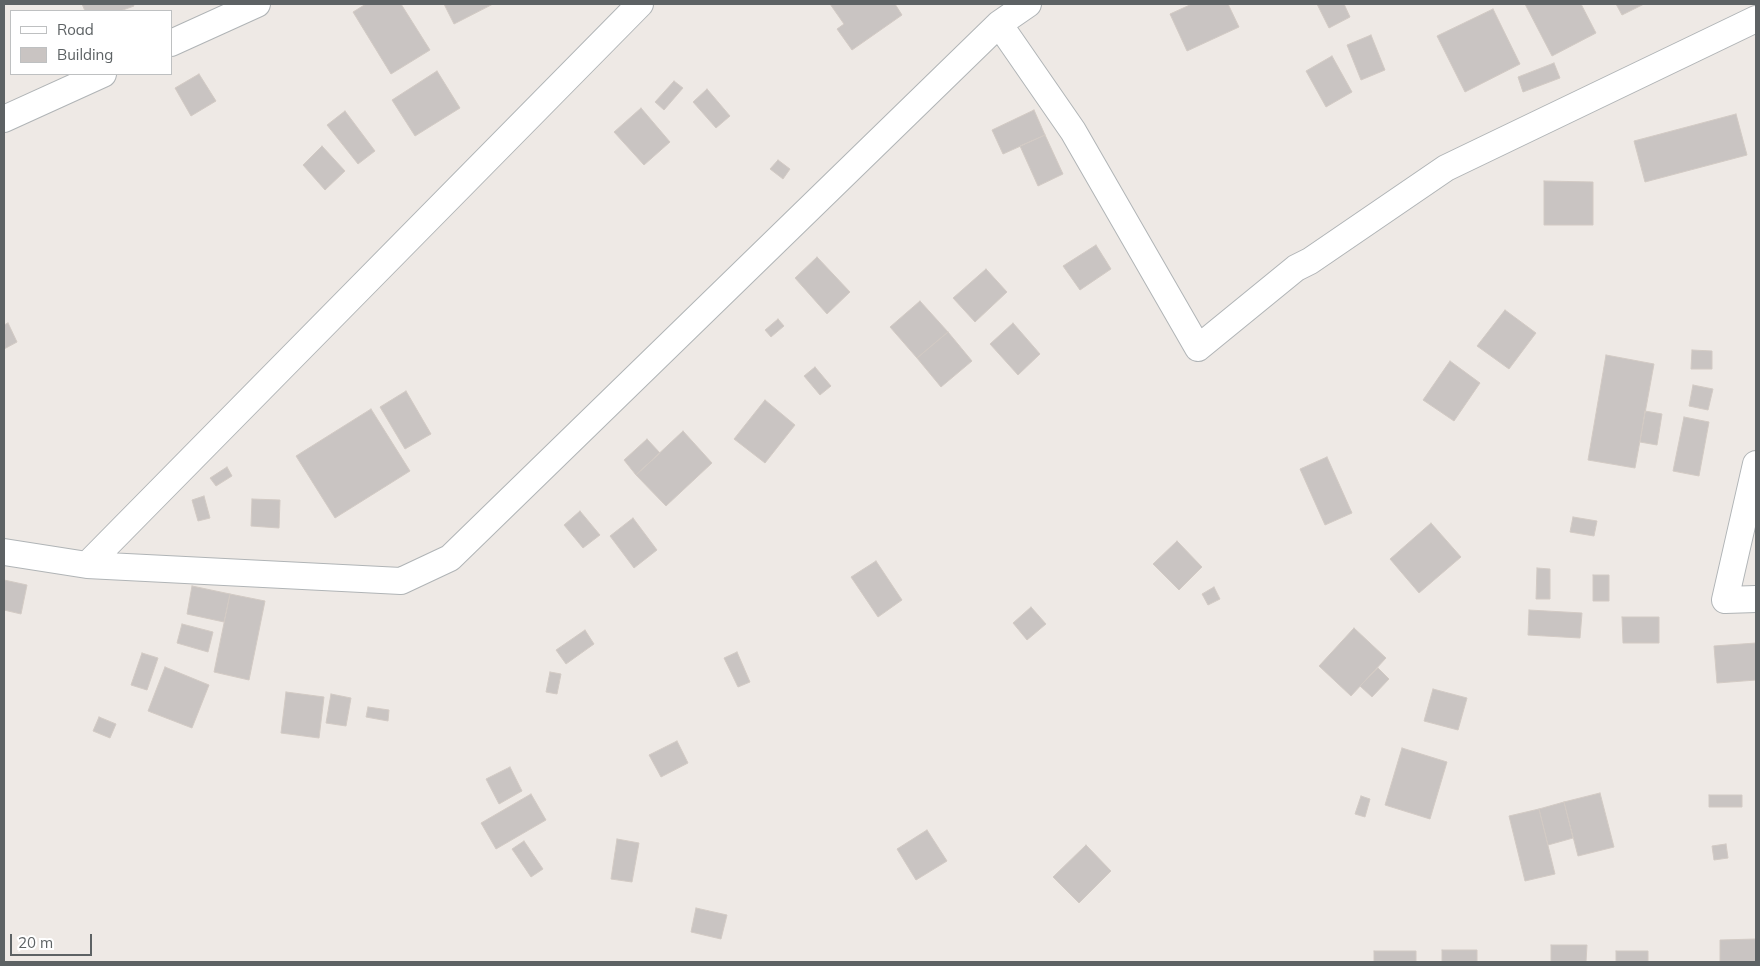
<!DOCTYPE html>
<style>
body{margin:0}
#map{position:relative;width:1760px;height:966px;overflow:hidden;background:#eee9e5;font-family:Mulish,sans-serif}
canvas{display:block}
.frame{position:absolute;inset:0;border:5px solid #5d6264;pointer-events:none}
.legend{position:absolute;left:10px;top:10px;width:162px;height:65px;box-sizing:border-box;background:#fff;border:1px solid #bec0c1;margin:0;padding:6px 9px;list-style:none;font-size:15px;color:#5d6264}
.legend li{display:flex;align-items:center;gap:10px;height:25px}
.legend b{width:25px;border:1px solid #bec0c1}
.scale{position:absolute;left:10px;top:934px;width:82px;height:22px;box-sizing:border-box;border:2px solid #5d6264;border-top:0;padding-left:6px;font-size:15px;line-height:18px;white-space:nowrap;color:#5d6264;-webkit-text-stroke:4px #fff;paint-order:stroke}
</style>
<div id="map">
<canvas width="1760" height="966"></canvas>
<div class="frame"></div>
<ul class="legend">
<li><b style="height:6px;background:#fff"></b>Road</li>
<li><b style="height:14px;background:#c9c4c2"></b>Building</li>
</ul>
<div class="scale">20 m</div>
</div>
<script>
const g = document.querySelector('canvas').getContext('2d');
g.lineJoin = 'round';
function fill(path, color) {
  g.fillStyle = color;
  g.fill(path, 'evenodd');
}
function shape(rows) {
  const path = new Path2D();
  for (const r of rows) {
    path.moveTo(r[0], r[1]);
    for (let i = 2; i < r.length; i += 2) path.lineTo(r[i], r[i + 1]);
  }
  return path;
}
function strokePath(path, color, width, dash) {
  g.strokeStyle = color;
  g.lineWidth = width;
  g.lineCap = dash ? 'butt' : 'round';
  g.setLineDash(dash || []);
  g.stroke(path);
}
const building = shape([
 [82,4,133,4,134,6,120,11,85,11,82,4],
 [366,4,401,4,430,50,391,74,353,12,366,4],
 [444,4,493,4,454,24,444,4],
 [830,4,895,4,902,15,852,50,837,29,844,24,830,4],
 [1192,4,1228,4,1239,27,1187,51,1170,14,1192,4],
 [1317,4,1344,4,1350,17,1329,28,1317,4],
 [1525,4,1581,4,1596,33,1552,56,1525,4],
 [1616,4,1644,4,1622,15,1616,4],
 [1493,9,1520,64,1465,92,1437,36,1493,9],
 [1371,35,1385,70,1361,80,1347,45,1371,35],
 [1332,56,1352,92,1326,107,1306,71,1332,56],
 [1554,63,1560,78,1523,92,1518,77,1554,63],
 [437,71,460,108,415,136,392,100,437,71],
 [199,74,216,101,191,116,175,88,199,74],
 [674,81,683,88,664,110,655,102,674,81],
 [707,89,730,116,716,128,693,102,707,89],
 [641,108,670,142,644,165,614,132,641,108],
 [1034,110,1045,135,1003,154,992,130,1034,110],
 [345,111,375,151,358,164,327,125,345,111],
 [1736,114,1747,155,1645,182,1634,141,1736,114],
 [1045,135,1063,174,1038,186,1020,146,1045,135],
 [322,146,345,171,325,190,303,165,322,146],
 [778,160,790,169,783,179,770,169,778,160],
 [1544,181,1593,182,1593,225,1544,225,1544,181],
 [1096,245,1111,269,1080,290,1063,266,1096,245],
 [817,257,850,292,827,314,795,278,817,257],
 [986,269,1007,292,975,322,953,298,986,269],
 [920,301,948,332,917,358,890,327,920,301],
 [1505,310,1536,333,1509,369,1477,346,1505,310],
 [778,319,784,326,771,337,765,330,778,319],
 [8,323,17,342,4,349,4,325,8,323],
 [1013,323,1040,354,1018,375,990,344,1013,323],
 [948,332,972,361,941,387,917,358,948,332],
 [1692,350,1712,351,1712,369,1691,369,1692,350],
 [1606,355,1654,364,1635,468,1588,460,1606,355],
 [1450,361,1480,383,1454,421,1423,400,1450,361],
 [815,367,831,386,820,395,804,376,815,367],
 [1693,385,1713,389,1708,410,1689,406,1693,385],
 [406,391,431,434,405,449,380,407,406,391],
 [765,400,795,425,765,463,734,439,765,400],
 [371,409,410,471,335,518,296,456,371,409],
 [1645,411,1662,414,1657,445,1640,442,1645,411],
 [1684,417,1709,422,1699,476,1673,471,1684,417],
 [683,431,712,463,666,506,636,475,683,431],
 [647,439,660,453,636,475,624,460,647,439],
 [1327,457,1352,513,1325,525,1300,469,1327,457],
 [227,467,232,476,216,486,210,478,227,467],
 [204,496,210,518,198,521,192,500,204,496],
 [252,499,280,500,279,528,251,526,252,499],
 [580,511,600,535,583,548,564,525,580,511],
 [1573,517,1597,521,1594,536,1570,532,1573,517],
 [633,518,657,550,634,568,610,536,633,518],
 [1431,523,1461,557,1419,593,1390,559,1431,523],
 [1177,541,1202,567,1179,590,1153,564,1177,541],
 [876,561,902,600,878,617,851,577,876,561],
 [1537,568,1550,569,1550,599,1536,599,1537,568],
 [1593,575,1609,575,1609,601,1593,601,1593,575],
 [4,580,27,585,21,614,4,610,4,580],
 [192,586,230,594,224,622,187,614,192,586],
 [1214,587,1220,599,1208,605,1202,594,1214,587],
 [230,594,265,601,249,680,214,672,230,594],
 [1031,607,1046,624,1027,640,1013,623,1031,607],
 [1529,610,1582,613,1580,638,1528,635,1529,610],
 [1622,617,1659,617,1659,643,1623,643,1622,617],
 [182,624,213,632,208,652,177,643,182,624],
 [1354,628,1386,658,1351,696,1319,666,1354,628],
 [585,630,594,644,566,664,556,650,585,630],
 [1756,643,1756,680,1717,683,1714,646,1756,643],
 [737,652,750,682,738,687,724,658,737,652],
 [142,653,158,658,147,690,131,685,142,653],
 [165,667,209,685,192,728,148,711,165,667],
 [1378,668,1389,679,1372,697,1360,686,1378,668],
 [550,672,561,674,557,694,546,692,550,672],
 [1433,689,1467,698,1458,730,1424,721,1433,689],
 [286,692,324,697,319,738,281,733,286,692],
 [331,694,351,698,346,726,326,723,331,694],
 [368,707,389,710,388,721,366,717,368,707],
 [99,717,116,724,110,738,93,731,99,717],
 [677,741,688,763,661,777,649,755,677,741],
 [1402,748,1447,762,1430,819,1385,805,1402,748],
 [510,767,522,791,499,804,486,779,510,767],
 [1600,793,1614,847,1578,856,1564,802,1600,793],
 [531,794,546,820,496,849,481,823,531,794],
 [1709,795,1742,795,1742,807,1709,807,1709,795],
 [1361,796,1370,799,1365,817,1355,814,1361,796],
 [1564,802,1573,838,1548,845,1539,809,1564,802],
 [1539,809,1555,874,1525,881,1509,816,1539,809],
 [927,830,947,861,916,880,897,849,927,830],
 [617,839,639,843,632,882,611,879,617,839],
 [524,841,543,869,531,877,512,849,524,841],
 [1726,844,1728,858,1714,860,1712,846,1726,844],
 [1086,845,1111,871,1079,903,1053,877,1086,845],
 [696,908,727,915,721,939,691,932,696,908],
 [1756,939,1756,962,1720,962,1720,940,1756,939],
 [1551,945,1587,945,1586,962,1551,962,1551,945],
 [1442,950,1477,950,1477,962,1442,962,1442,950],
 [1374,951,1416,951,1416,962,1374,962,1374,951],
 [1616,951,1648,951,1648,962,1616,962,1616,951]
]);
const street = shape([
 [999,24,1073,131,1198,348,1296,268,1310,261,1446,168,1756,19],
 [171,43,257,4],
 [4,119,103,74],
 [1756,464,1725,600,1756,599],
 [4,552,87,565,401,581,450,558,999,24,1028,4],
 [87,565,640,4]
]);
fill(building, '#c9c4c2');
strokePath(building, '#d2cac4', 1);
strokePath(street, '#b0b4b6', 28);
strokePath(street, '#fff', 26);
</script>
